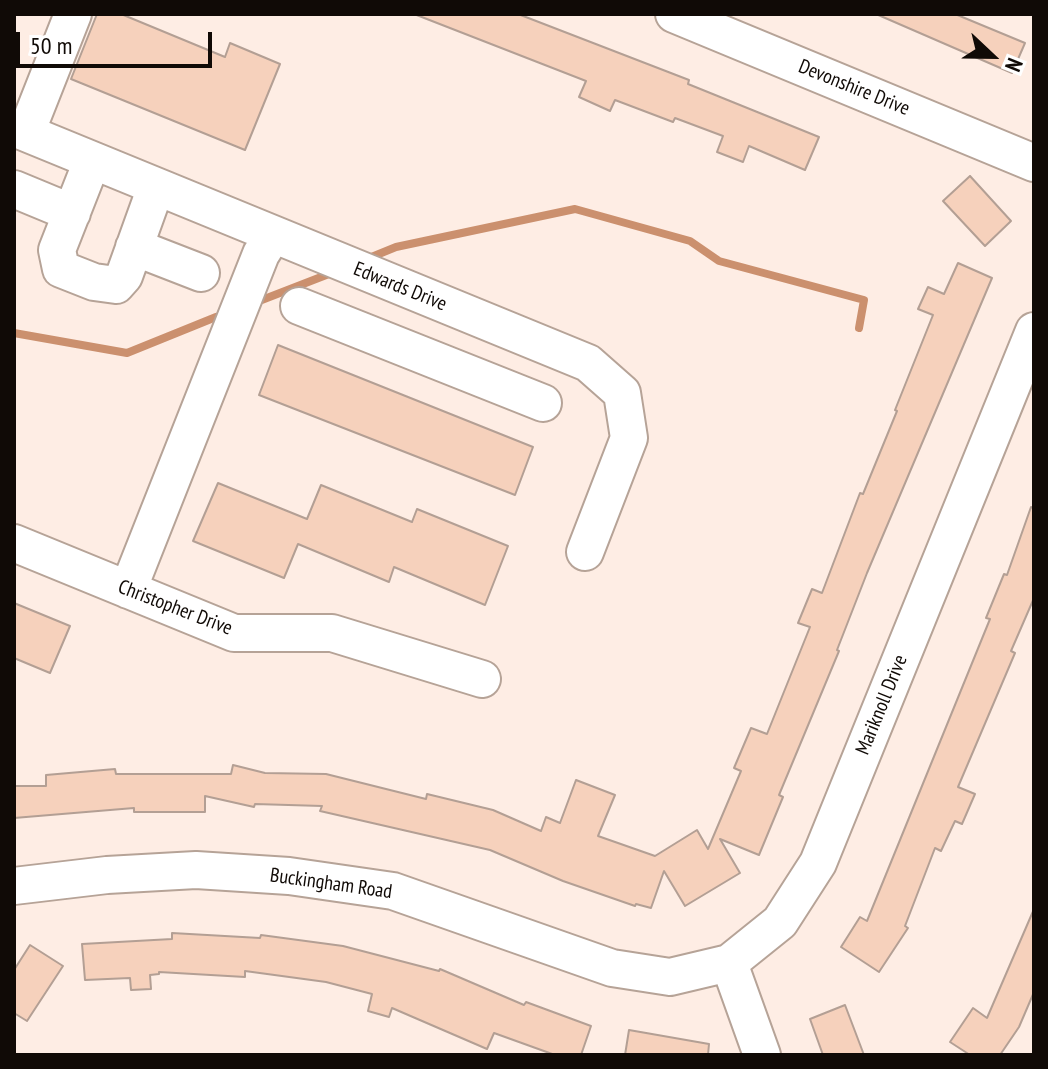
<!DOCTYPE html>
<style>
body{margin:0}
#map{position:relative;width:1048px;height:1069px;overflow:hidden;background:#feede4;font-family:"PT Sans Narrow",sans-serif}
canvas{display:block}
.frame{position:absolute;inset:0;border:16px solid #100a06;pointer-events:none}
.north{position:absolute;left:952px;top:16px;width:80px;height:80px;-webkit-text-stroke:6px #fff;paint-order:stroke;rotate:112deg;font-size:22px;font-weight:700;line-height:32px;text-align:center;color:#100a06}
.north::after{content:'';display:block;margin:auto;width:28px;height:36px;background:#100a06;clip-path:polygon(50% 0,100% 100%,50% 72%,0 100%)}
.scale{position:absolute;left:16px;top:32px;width:196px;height:36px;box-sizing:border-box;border:4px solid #100a06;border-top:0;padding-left:10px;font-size:24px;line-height:28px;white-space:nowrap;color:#100a06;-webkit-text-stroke:6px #fff;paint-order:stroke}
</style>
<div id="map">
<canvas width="1048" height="1069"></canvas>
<div class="frame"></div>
<div class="north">N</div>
<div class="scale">50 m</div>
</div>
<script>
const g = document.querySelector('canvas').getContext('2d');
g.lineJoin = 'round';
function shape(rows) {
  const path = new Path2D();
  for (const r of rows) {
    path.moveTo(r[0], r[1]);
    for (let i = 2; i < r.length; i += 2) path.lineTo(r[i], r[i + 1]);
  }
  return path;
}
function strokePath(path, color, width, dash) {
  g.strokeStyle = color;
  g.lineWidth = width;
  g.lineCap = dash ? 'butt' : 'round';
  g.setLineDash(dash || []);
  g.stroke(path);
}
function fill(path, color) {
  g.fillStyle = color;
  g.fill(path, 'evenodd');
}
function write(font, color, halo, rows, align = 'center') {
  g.font = font + ' "PT Sans Narrow",sans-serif';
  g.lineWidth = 7;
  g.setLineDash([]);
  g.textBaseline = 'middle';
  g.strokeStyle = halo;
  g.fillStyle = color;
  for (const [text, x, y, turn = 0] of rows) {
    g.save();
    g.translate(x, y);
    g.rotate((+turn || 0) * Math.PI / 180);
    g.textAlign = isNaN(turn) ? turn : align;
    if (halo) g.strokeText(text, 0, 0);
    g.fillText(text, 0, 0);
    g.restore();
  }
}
const stream = shape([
 [369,258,396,247,575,209,690,241,719,261,864,300,859,328],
 [254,303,334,272],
 [14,333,127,353,216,317]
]);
const building = shape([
 [97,14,121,14,225,57,230,43,280,64,245,150,71,79,97,14],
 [414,14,518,14,689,80,688,84,819,137,805,170,749,146,743,162,717,152,723,136,675,118,673,122,615,100,610,111,579,97,586,81,414,14],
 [876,14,955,14,1025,43,1012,73,876,14],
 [970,176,1011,221,985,246,943,201,970,176],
 [958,263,992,278,867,573,837,650,839,651,779,795,783,797,759,855,720,839,740,873,685,906,664,871,651,908,636,904,635,906,563,881,490,850,320,811,322,806,255,804,254,807,205,796,205,812,134,812,134,808,14,818,14,786,46,786,46,775,115,769,116,774,231,774,233,765,265,773,326,774,426,799,427,794,493,810,541,831,546,817,560,823,576,780,615,795,598,836,655,856,697,830,708,849,741,771,734,768,751,728,767,734,810,627,798,623,812,589,822,593,860,493,863,494,897,411,895,410,933,315,918,309,928,287,944,294,958,263],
 [278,345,533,447,515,495,259,395,278,345],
 [218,483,307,519,321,485,412,522,417,509,508,546,485,605,394,567,389,582,298,544,284,578,193,541,218,483],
 [1031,507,1034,508,1034,598,1011,651,1015,653,958,787,975,794,962,824,955,821,941,851,935,848,905,926,908,928,879,972,841,947,860,917,867,921,990,619,986,618,1004,574,1007,575,1031,507],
 [14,603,70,626,50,673,14,658,14,603],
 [1034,909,1034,992,1019,1027,1000,1055,970,1055,950,1042,973,1008,987,1018,1034,909],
 [172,933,260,938,261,935,343,946,439,971,440,969,524,1005,526,1002,591,1026,581,1055,555,1055,494,1033,487,1049,392,1008,389,1017,368,1011,372,994,326,982,245,971,245,977,159,972,159,974,150,975,151,989,131,990,130,978,85,980,82,944,172,939,172,933],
 [30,945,63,966,27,1021,14,1013,14,970,30,945],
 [845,1005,864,1055,823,1055,810,1019,845,1005],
 [629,1030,709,1044,708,1055,625,1055,629,1030]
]);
const minor = shape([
 [674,14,1034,163],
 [14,128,588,363,622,393,629,438,585,552],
 [26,133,73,14],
 [92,161,57,250,61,269,94,282,116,285,124,276,156,187],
 [14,189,72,213],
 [134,247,201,273],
 [299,306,543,403],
 [14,543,234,633,332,633,482,679],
 [128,590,261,254,273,235],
 [14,886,107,875,196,870,289,876,393,891,612,968,670,977,729,963],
 [762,1055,729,963,780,922,818,863,1034,331]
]);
const streetNames = [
 ["Devonshire Drive",854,88,22],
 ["Edwards Drive",400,287,22],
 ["Christopher Drive",175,608,21],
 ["Mariknoll Drive",882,705,-68],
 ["Buckingham Road",331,884,8]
];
strokePath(stream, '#cb906e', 8);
fill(building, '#f6d1bc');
strokePath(building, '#b39f94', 2);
strokePath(minor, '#b6a397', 40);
strokePath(minor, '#fff', 36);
write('20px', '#100a06', '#fff', streetNames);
</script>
